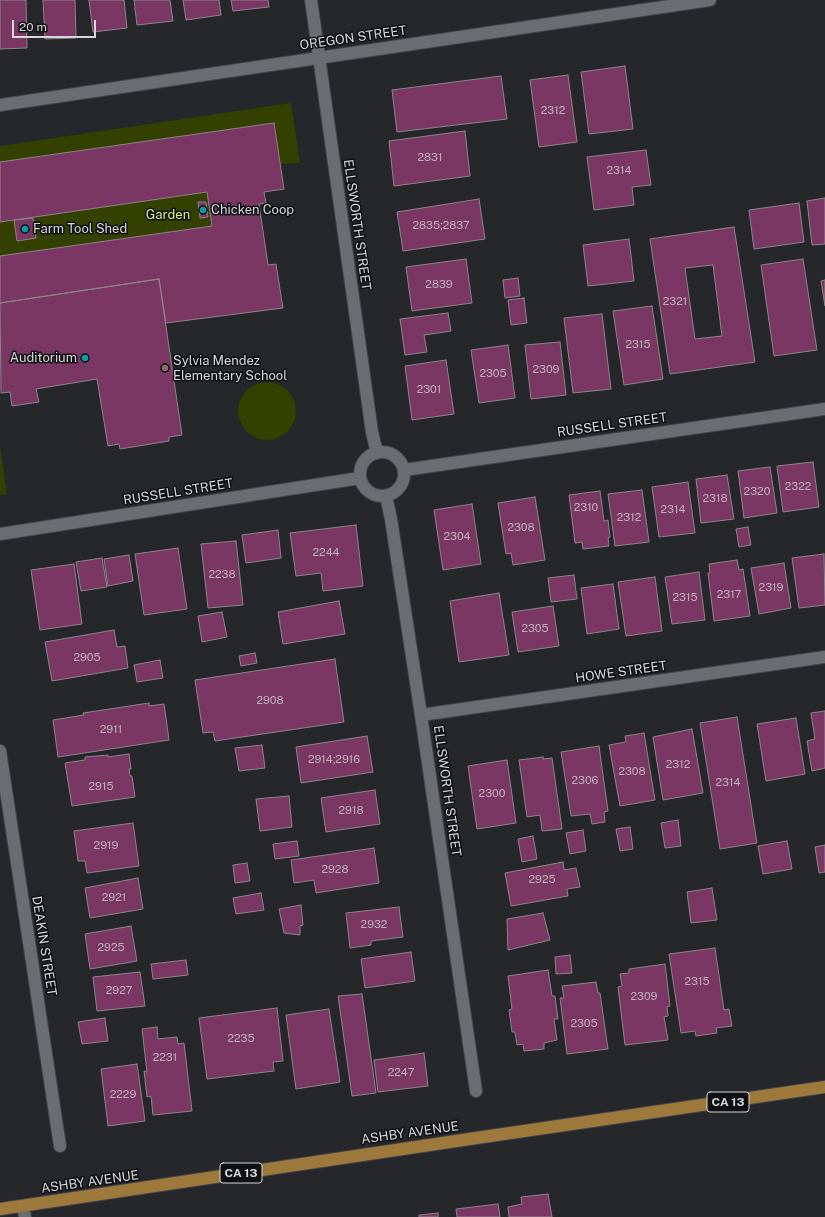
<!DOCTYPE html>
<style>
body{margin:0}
#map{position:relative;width:825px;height:1217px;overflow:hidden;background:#25272b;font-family:"Public Sans",sans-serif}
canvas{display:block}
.scale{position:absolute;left:12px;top:20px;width:84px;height:18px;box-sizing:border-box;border:2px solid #d8d8dc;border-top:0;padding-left:5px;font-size:12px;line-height:14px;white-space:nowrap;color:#d8d8dc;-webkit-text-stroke:3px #0f1012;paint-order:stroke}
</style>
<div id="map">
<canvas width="825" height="1217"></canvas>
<div class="scale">20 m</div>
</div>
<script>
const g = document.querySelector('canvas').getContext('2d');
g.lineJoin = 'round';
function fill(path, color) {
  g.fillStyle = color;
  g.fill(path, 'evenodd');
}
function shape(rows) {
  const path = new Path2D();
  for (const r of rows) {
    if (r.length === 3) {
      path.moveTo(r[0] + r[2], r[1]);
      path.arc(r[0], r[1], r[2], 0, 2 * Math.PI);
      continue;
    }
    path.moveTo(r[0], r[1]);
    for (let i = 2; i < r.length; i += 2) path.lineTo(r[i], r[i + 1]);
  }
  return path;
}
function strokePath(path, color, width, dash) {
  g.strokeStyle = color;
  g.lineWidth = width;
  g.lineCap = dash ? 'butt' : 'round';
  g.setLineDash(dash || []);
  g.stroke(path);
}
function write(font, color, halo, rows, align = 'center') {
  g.font = font + ' "Public Sans",sans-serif';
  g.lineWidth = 3;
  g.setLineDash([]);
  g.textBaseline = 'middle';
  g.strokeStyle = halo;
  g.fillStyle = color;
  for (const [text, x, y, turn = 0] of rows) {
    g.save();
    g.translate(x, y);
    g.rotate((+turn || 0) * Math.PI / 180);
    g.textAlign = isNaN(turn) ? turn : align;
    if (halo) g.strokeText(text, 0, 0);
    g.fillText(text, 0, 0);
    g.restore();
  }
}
const green = shape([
 [291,103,300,163,280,164,274,123,0,162,0,146],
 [207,192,212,226,0,256,0,222],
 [267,411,29],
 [0,446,7,494,0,495]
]);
const building = shape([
 [0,0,26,0,27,48,0,49,0,0],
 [43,0,75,0,76,38,45,39,43,0],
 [89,0,124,0,127,28,93,32,89,0],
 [134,0,170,0,173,21,137,25,134,0],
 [183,0,219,0,221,15,186,20,183,0],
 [231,0,268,0,269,7,233,11,231,0],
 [625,66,633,129,589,134,581,72,625,66],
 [568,75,577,142,539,147,530,80,568,75],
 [501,76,507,119,397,132,392,90,501,76],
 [274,123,284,189,264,192,266,203,259,204,268,265,276,264,283,308,166,323,159,279,0,303,0,256,212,226,207,192,0,222,0,162,274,123],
 [465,131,470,176,394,186,389,141,465,131],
 [646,150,651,185,632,187,634,205,594,210,587,157,646,150],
 [825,198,825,244,812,245,807,201,825,198],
 [479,199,485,239,403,251,397,212,479,199],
 [198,202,206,202,208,217,200,218,198,202],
 [799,203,804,242,754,249,749,210,799,203],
 [33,218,36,238,17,241,14,220,33,218],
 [734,227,755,362,670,374,650,239,734,227],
 [713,265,722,336,695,339,685,268,713,265],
 [629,239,634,281,588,286,583,245,629,239],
 [466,259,472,303,412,311,406,267,466,259],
 [803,259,817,350,774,356,761,265,803,259],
 [518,278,520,296,505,298,503,280,518,278],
 [159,279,182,435,169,437,169,441,120,449,119,444,108,446,97,379,36,389,39,402,12,406,10,392,1,393,0,303,159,279],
 [825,280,825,306,821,281,825,280],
 [524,298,527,323,511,325,508,300,524,298],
 [652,306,663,379,624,385,613,311,652,306],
 [448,313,451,331,424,335,427,352,405,355,400,319,448,313],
 [602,314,611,389,573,393,564,318,602,314],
 [560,342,566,395,531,399,525,345,560,342],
 [508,345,515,398,479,403,471,350,508,345],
 [446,360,454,414,412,420,405,366,446,360],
 [813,462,819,507,783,512,777,466,813,462],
 [770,467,777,513,744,518,738,471,770,467],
 [727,475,734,519,701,523,696,479,727,475],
 [688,482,695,533,659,537,652,487,688,482],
 [642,490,649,542,615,546,608,494,642,490],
 [600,491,604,521,608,520,610,537,608,538,609,546,583,549,582,542,575,543,569,495,600,491],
 [535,497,545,560,513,565,511,553,506,554,498,503,535,497],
 [472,504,481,564,443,570,434,510,472,504],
 [356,525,363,586,323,591,321,573,296,576,290,533,356,525],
 [748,527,751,545,739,547,736,529,748,527],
 [278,530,281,558,246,563,242,535,278,530],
 [236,541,243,605,208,608,201,544,236,541],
 [178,548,187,609,144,615,135,554,178,548],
 [824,554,825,605,799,608,792,558,824,554],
 [129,555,133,581,108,586,104,559,129,555],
 [102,558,107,587,81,591,76,562,102,558],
 [737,560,739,570,743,569,750,616,714,621,708,573,710,573,709,564,737,560],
 [784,563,791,608,759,614,751,568,784,563],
 [74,564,82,624,40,630,31,570,74,564],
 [699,572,705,620,672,624,665,577,699,572],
 [574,575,577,599,551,602,548,578,574,575],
 [655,577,662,631,626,636,618,582,655,577],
 [613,584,619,629,587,634,581,588,613,584],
 [499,593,509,655,459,662,450,601,499,593],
 [339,601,345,634,283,644,278,612,339,601],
 [553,606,559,646,518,652,512,612,553,606],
 [222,612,227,637,202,642,198,616,222,612],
 [114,630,117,647,125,646,128,668,52,681,45,642,114,630],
 [255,653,257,663,241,666,239,656,255,653],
 [335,659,344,722,215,741,213,732,203,733,195,680,335,659],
 [160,660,163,678,137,682,134,665,160,660],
 [149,703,149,706,164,704,169,740,58,757,53,720,84,715,83,713,149,703],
 [825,711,825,768,812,771,807,741,815,739,811,713,825,711],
 [737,717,757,843,720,849,700,723,737,717],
 [796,718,805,774,766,781,757,724,796,718],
 [692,729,703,793,663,800,653,737,692,729],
 [644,733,655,800,620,806,609,745,626,742,625,736,644,733],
 [367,736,373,772,301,783,296,747,367,736],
 [262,745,265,768,239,771,235,748,262,745],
 [599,746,608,811,604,812,605,822,592,824,590,814,571,816,561,752,599,746],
 [129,754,131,769,129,769,130,776,132,776,135,797,72,806,65,763,85,760,85,757,108,755,108,757,129,754],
 [543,757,543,759,552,758,562,829,542,831,540,815,527,817,519,760,543,757],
 [507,760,516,823,477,829,468,766,507,760],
 [375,790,380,824,326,832,321,798,375,790],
 [289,796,292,827,260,831,256,799,289,796],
 [678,820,681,846,665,848,661,823,678,820],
 [133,823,139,866,87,873,85,861,78,861,74,831,133,823],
 [630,827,633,849,620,851,616,829,630,827],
 [583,830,586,851,570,854,566,833,583,830],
 [533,836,537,859,522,862,518,839,533,836],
 [297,841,299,856,275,859,273,844,297,841],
 [787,841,792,869,763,874,758,846,787,841],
 [825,845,825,872,819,873,815,847,825,845],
 [374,848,379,883,316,893,314,880,294,883,291,860,374,848],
 [563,862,564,870,576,868,580,887,567,889,568,896,511,906,505,873,563,862],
 [247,863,250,881,235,883,233,865,247,863],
 [138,878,143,909,90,918,85,888,138,878],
 [712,888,717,920,691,923,687,892,712,888],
 [261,893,264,910,236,914,233,898,261,893],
 [301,905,303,925,300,926,300,935,284,933,279,909,301,905],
 [399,907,403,937,371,941,371,945,350,948,346,913,399,907],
 [543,913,550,940,508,950,507,919,543,913],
 [131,926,137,961,90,969,85,934,131,926],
 [715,948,724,1010,729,1009,732,1026,716,1028,717,1033,696,1036,695,1031,681,1033,669,954,715,948],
 [411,952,415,981,365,988,361,959,411,952],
 [570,955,572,973,556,974,555,957,570,955],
 [186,960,188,975,153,979,151,964,186,960],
 [665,964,670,1006,667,1007,668,1016,664,1017,668,1040,625,1045,618,987,622,986,620,974,629,973,629,969,665,964],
 [548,970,552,996,555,996,558,1019,554,1019,557,1040,544,1043,544,1049,524,1051,523,1044,517,1045,515,1032,512,1032,509,1010,512,1009,508,976,548,970],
 [140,972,145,1006,97,1011,93,977,140,972],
 [596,982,598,993,600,993,608,1049,567,1054,560,998,564,998,562,986,596,982],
 [362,994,376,1093,352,1096,338,996,362,994],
 [277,1008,283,1061,273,1062,274,1071,207,1079,199,1018,277,1008],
 [329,1009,340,1082,296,1089,286,1015,329,1009],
 [105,1018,108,1041,82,1044,78,1022,105,1018],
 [157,1027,158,1039,177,1037,178,1044,184,1043,192,1111,153,1115,151,1096,147,1097,144,1071,147,1072,142,1029,157,1027],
 [424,1053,428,1086,378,1092,374,1060,424,1053],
 [137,1064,145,1121,108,1126,101,1069,137,1064],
 [548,1194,552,1217,509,1217,508,1207,522,1204,521,1197,548,1194],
 [498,1204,500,1217,457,1217,456,1209,498,1204],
 [438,1213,438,1217,419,1217,419,1215,438,1213]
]);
const street = shape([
 [311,0,372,432,377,453],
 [0,105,710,0],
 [382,474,22],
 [404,470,825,409],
 [386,496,391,519,421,715,476,1091],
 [0,534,360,478],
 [421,715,825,657],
 [0,751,60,1146],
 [23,1206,25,1217]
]);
const primary = shape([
 [0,1209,483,1137,825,1087]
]);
const markers = [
 [203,210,4,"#0f9aa8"],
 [25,229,4,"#0f9aa8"],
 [85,358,4,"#0f9aa8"],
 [165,368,4,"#8d6e63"]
];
const numberNames = [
 ["2312",553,111],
 ["2831",430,158],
 ["2314",619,171],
 ["2835;2837",441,226],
 ["2839",439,285],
 ["2321",675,302],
 ["2315",638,345],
 ["2309",546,370],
 ["2305",493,374],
 ["2301",429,390],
 ["2322",798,487],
 ["2320",757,492],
 ["2318",715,499],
 ["2310",586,508],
 ["2314",673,510],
 ["2312",629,518],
 ["2308",521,528],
 ["2304",457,537],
 ["2244",326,553],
 ["2238",222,575],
 ["2319",771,588],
 ["2317",729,595],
 ["2315",685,598],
 ["2305",535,629],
 ["2905",87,658],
 ["2908",270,701],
 ["2911",111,730],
 ["2914;2916",334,760],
 ["2312",678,765],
 ["2308",632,772],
 ["2306",585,781],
 ["2314",728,783],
 ["2915",101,787],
 ["2300",492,794],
 ["2918",351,811],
 ["2919",106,846],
 ["2928",335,870],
 ["2925",542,880],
 ["2921",114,898],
 ["2932",374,925],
 ["2925",111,948],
 ["2315",697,982],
 ["2927",119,991],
 ["2309",644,997],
 ["2305",584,1024],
 ["2235",241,1039],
 ["2231",165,1058],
 ["2247",401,1073],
 ["2229",123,1095]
];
const shields = [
 [728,1102,42],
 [241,1173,42]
];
const shieldNames = [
 ["CA 13",728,1102],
 ["CA 13",241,1173]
];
const streetNames = [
 ["OREGON STREET",353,38,-8],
 ["ELLSWORTH STREET",357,225,82],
 ["RUSSELL STREET",612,425,-8],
 ["RUSSELL STREET",178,492,-9],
 ["HOWE STREET",621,672,-8],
 ["ELLSWORTH STREET",447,791,82],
 ["DEAKIN STREET",44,946,81],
 ["ASHBY AVENUE",410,1133,-8],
 ["ASHBY AVENUE",90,1182,-8]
];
const poiNames = [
 ["Chicken Coop",211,210],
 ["Farm Tool Shed",33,229],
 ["Auditorium",77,358,"right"],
 ["Sylvia Mendez",173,361],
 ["Elementary School",173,376]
];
const parkNames = [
 ["Garden",168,215]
];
fill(green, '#334000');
fill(building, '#7a3764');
strokePath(building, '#8c8689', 1);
strokePath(street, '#434448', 14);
strokePath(primary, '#434448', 14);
strokePath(street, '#6c6d73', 12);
strokePath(primary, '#9d7a3b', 12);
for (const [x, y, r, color] of markers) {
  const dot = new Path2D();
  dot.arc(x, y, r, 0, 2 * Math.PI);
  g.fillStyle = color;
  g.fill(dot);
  strokePath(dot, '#0f1012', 1.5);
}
write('11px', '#c0b0be', null, numberNames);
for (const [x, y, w] of shields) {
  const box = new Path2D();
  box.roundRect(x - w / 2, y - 10, w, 20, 3);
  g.fillStyle = '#0f1012';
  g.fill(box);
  strokePath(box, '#d8d8dc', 1);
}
write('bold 12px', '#d8d8dc', null, shieldNames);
write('13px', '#d8d8dc', '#0f1012', streetNames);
write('13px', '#d8d8dc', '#0f1012', poiNames, 'left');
write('13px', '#d3f082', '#0f1012', parkNames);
</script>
